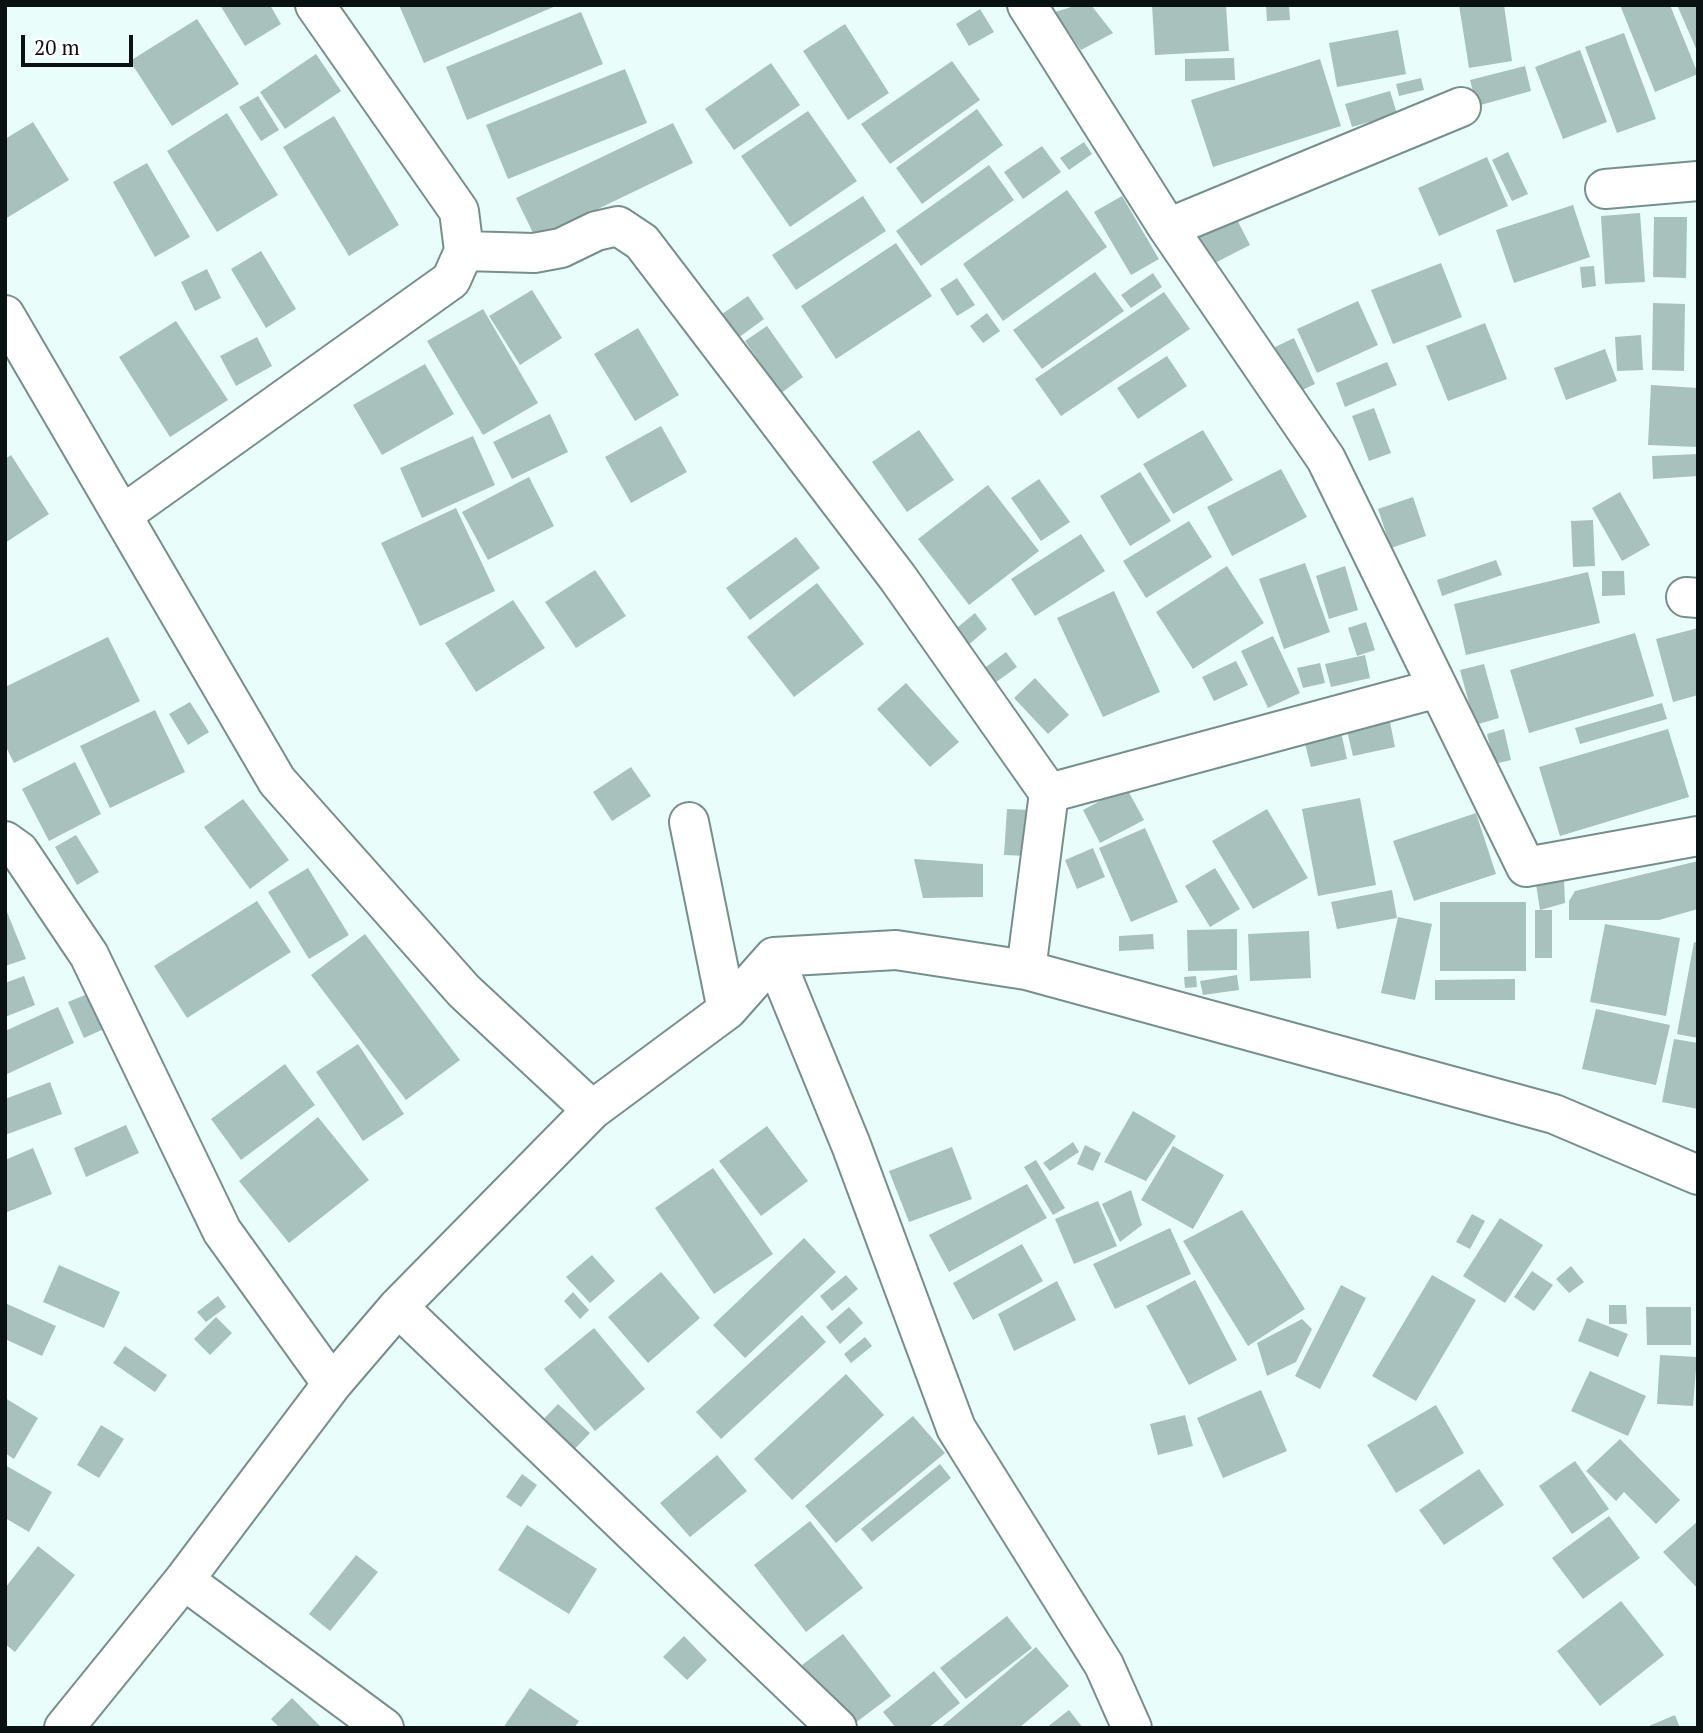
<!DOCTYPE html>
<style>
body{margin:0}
#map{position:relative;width:1703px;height:1733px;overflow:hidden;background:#e9fefb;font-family:"PT Serif",serif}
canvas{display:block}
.frame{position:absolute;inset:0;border:7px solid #091211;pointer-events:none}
.scale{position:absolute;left:21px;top:35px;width:112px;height:32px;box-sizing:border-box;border:4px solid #091211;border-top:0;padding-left:9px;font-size:21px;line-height:24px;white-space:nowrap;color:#091211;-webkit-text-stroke:5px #fff;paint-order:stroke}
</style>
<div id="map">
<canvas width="1703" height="1733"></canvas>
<div class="frame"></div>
<div class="scale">20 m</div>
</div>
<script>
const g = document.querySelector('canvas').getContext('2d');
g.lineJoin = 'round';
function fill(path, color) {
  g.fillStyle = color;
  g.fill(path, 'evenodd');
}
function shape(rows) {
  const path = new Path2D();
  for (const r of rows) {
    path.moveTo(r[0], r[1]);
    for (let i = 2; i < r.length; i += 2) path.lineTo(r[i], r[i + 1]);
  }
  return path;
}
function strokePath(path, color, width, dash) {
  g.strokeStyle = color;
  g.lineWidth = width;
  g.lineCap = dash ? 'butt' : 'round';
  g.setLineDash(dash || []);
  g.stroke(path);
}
const building = shape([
 [220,5,270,5,281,24,245,46],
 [399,5,558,5,424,63],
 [1078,5,1091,5,1113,33,1081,50,1055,12],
 [1152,5,1226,5,1229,51,1155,55],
 [1266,5,1289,5,1290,20,1267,21],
 [1459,5,1504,5,1512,61,1469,68],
 [1620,5,1670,5,1698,74,1655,92],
 [1677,5,1698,5,1698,53],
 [980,9,994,32,969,46,956,24],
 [581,12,603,64,467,120,446,67],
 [197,19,239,84,172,126,130,61],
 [845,24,889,93,848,120,803,51],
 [1398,30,1406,74,1337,87,1329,43],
 [1624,33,1656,119,1617,133,1585,47],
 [1580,50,1607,122,1563,139,1535,67],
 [316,54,341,91,285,129,260,92],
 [1234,58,1235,80,1185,81,1185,59],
 [1320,59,1341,126,1213,167,1191,100],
 [952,61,980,100,890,164,861,124],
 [771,63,800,105,734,150,705,109],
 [1525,66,1531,91,1477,106,1470,80],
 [625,69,647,123,508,179,486,125],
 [1421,78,1424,90,1399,96,1396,84],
 [1390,91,1397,114,1352,127,1345,104],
 [258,96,279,130,261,141,239,107],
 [977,109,1003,145,922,204,896,168],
 [808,111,857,181,790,227,741,156],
 [227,113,278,195,217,232,167,151],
 [334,116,399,225,349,256,283,147],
 [33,122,69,180,5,219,5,139],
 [673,123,693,163,536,239,516,198],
 [1084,142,1092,154,1069,170,1060,158],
 [1042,146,1061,172,1023,199,1004,172],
 [1508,152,1528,194,1512,201,1492,160],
 [1487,157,1508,206,1439,236,1418,188],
 [147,163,190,237,155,257,113,182],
 [989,165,1014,200,921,266,896,231],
 [1067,190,1107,247,1003,321,963,264],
 [863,196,886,231,796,290,772,255],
 [1122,196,1159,259,1131,275,1094,212],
 [1573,205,1590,257,1514,283,1496,230],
 [1230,206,1250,245,1207,267,1187,228],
 [1640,213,1645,282,1605,284,1601,216],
 [1654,217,1687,217,1686,278,1653,277],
 [896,243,932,296,836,359,801,306],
 [261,251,296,309,266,328,231,269],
 [1441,263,1462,317,1393,344,1371,290],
 [1594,266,1596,286,1582,288,1580,267],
 [207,269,221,298,195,311,181,282],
 [1095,272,1124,311,1042,369,1013,330],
 [1153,273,1162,287,1131,308,1121,295],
 [957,278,975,305,957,316,940,289],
 [532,290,562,338,520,365,489,316],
 [1164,292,1190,329,1061,416,1035,379],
 [748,296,764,319,738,338,722,314],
 [1358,301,1378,345,1317,373,1297,329],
 [1653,303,1685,304,1684,371,1652,370],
 [483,309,538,403,483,435,427,341],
 [987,313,1000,331,983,343,970,326],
 [176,321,228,400,170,437,119,357],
 [1485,323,1507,379,1448,401,1426,346],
 [767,326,803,377,781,393,745,341],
 [638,328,679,395,635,421,594,354],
 [1641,335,1643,370,1617,371,1615,337],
 [257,337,272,366,236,386,220,356],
 [1294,338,1315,384,1296,393,1275,347],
 [1605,349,1617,381,1566,400,1554,368],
 [1167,356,1187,386,1138,419,1117,388],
 [1387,362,1397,385,1345,407,1336,383],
 [425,364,454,414,382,455,353,405],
 [1651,385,1698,388,1698,447,1648,445],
 [1374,408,1391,453,1369,461,1352,416],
 [550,414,568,452,512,479,493,442],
 [661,426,687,472,631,503,605,457],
 [919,430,954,480,907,512,872,462],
 [1203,430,1233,480,1173,514,1143,464],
 [473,436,495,485,422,518,400,468],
 [1698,454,1698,476,1653,479,1652,456],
 [11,455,49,514,5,543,5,459],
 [1281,469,1307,517,1232,556,1207,507],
 [1140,472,1171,521,1130,546,1100,496],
 [529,477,554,526,488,560,462,512],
 [1039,479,1070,522,1041,541,1011,498],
 [988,485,1039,551,969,605,918,539],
 [1620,492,1650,545,1622,561,1592,508],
 [1413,497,1426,536,1391,548,1378,509],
 [456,508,495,591,420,626,381,543],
 [1593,520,1595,566,1573,567,1571,521],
 [1189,521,1212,557,1146,598,1123,561],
 [1081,534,1105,571,1035,616,1011,579],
 [796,537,820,568,750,620,726,588],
 [1496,560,1502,575,1442,596,1437,580],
 [1305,563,1330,632,1284,649,1259,579],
 [1227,566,1264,623,1193,669,1156,612],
 [1345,566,1358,610,1329,619,1316,576],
 [595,570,626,616,576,648,545,602],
 [1602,571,1624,571,1625,595,1602,596],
 [1588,572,1600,623,1466,655,1454,604],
 [817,583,864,644,794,697,747,637],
 [1114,591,1160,692,1103,717,1057,618],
 [513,600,545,648,476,692,445,643],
 [975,613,987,629,966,647,953,631],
 [1366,622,1375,650,1357,656,1348,628],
 [1698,628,1698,695,1673,702,1656,639],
 [1635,633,1654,696,1529,733,1510,670],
 [1273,636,1300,693,1268,708,1241,651],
 [108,637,140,701,14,763,5,745,5,687],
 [1006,652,1017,667,992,685,982,670],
 [1365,655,1370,678,1331,687,1325,664],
 [1236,661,1248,685,1214,701,1202,677],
 [1320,663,1325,683,1303,688,1297,668],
 [1484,664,1499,718,1475,725,1460,670],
 [1035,678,1069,715,1048,734,1014,698],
 [906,683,959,742,930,767,877,709],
 [190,702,209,732,188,745,169,714],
 [1662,703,1667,719,1580,744,1575,728],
 [155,710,185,772,110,808,80,746],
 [1390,722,1395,747,1353,756,1347,731],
 [1504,729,1511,760,1494,764,1487,734],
 [1668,729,1689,797,1560,836,1539,767],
 [1341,732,1347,759,1311,767,1304,740],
 [75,762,101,814,49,841,22,789],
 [631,767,651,796,612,821,593,792],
 [1126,787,1144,820,1100,843,1083,810],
 [1360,798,1376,885,1318,896,1302,809],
 [243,799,289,860,250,889,204,827],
 [1007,809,1031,810,1027,856,1004,855],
 [1267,809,1308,878,1253,909,1212,841],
 [1476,813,1496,874,1414,901,1393,841],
 [1145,828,1178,902,1131,922,1099,848],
 [76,835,99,872,77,885,55,847],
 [1093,848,1105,877,1077,889,1065,860],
 [914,859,983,864,983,897,923,898],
 [1698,861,1698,909,1659,920,1569,920,1569,901,1575,891],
 [308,868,349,935,309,959,268,892],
 [1215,868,1240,909,1210,927,1185,886],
 [1564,879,1565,903,1540,910,1536,884],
 [1392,890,1397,918,1337,929,1331,902],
 [257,901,291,952,187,1018,154,966],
 [1440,902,1526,902,1526,971,1440,971],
 [5,907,26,959,5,966],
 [1535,910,1552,910,1552,958,1535,958],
 [1398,917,1432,924,1415,1000,1381,993],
 [1605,924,1680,938,1666,1016,1590,1002],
 [1237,929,1237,970,1188,971,1187,930],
 [1309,931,1311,978,1250,981,1248,934],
 [365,934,460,1060,406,1100,311,975],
 [1153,934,1154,949,1119,951,1119,936],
 [1694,942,1698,943,1698,1038,1677,1034],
 [1237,975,1239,990,1203,995,1200,981],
 [24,976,35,1005,5,1017,5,983],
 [1196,976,1197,987,1185,988,1184,977],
 [1515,979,1515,1000,1435,1000,1435,980],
 [90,993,106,1028,84,1038,68,1002],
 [58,1007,74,1043,5,1075,5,1031],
 [1596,1009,1670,1025,1656,1085,1582,1069],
 [1674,1039,1698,1043,1698,1109,1662,1102],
 [358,1044,404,1114,363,1141,316,1072],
 [285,1064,315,1105,241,1160,211,1119],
 [50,1082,62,1114,5,1135,5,1099],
 [1133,1111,1176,1136,1146,1181,1104,1162],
 [318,1117,369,1180,289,1243,239,1181],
 [126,1125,139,1153,86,1177,74,1148],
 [767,1126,808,1181,761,1216,719,1161],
 [1073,1142,1079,1152,1050,1171,1043,1163],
 [1085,1145,1101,1153,1093,1171,1077,1164],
 [1173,1146,1224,1175,1193,1229,1141,1200],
 [952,1147,972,1199,909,1222,889,1171],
 [33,1148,52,1194,5,1213,5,1160],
 [1036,1160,1065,1208,1053,1215,1024,1167],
 [713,1168,773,1254,714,1294,655,1208],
 [1027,1184,1047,1218,949,1272,929,1235],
 [1131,1190,1142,1225,1120,1242,1102,1204],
 [1098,1201,1117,1246,1074,1264,1055,1219],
 [1242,1210,1305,1309,1248,1346,1183,1241],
 [1472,1214,1485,1221,1470,1249,1456,1242],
 [1500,1218,1543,1245,1505,1303,1463,1276],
 [1170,1228,1191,1274,1115,1309,1093,1264],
 [804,1238,836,1272,745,1358,713,1325],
 [1022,1244,1043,1281,973,1320,953,1283],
 [592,1255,615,1281,590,1303,566,1277],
 [59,1265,120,1292,104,1328,43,1302],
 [1571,1266,1584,1282,1569,1293,1556,1279],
 [1532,1271,1553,1285,1534,1311,1514,1297],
 [661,1272,700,1318,648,1363,608,1317],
 [846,1275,858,1289,832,1311,820,1296],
 [1432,1275,1476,1300,1416,1401,1372,1376],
 [1195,1280,1237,1360,1189,1385,1146,1306],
 [1057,1281,1076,1320,1014,1351,998,1314],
 [1341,1285,1366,1298,1320,1389,1295,1376],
 [573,1292,589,1310,580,1319,564,1301],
 [218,1296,226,1307,206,1322,197,1312],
 [5,1303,56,1326,42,1356,5,1339],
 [1609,1305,1626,1305,1627,1324,1609,1324],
 [849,1307,863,1323,840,1344,826,1327],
 [1646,1307,1691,1307,1691,1345,1647,1345],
 [802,1315,826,1342,721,1439,696,1412],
 [216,1317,232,1333,210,1355,194,1339],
 [1587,1318,1628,1334,1618,1357,1578,1341],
 [1302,1319,1312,1329,1296,1362,1267,1376,1257,1343],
 [594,1328,645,1389,595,1431,544,1369],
 [865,1337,872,1346,851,1363,844,1354],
 [125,1346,167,1375,155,1392,113,1363],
 [1660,1355,1697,1357,1693,1406,1657,1404],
 [1590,1371,1646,1396,1628,1436,1571,1411],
 [846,1374,884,1415,792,1500,754,1459],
 [1261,1390,1287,1451,1223,1478,1197,1418],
 [5,1398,38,1418,14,1459,5,1453],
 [558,1404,590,1433,569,1455,538,1425],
 [1436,1405,1464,1453,1396,1493,1367,1445],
 [1185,1415,1193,1446,1158,1455,1150,1424],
 [913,1416,945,1453,836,1543,805,1506],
 [101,1425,124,1439,99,1478,77,1465],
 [1620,1439,1680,1500,1656,1524,1624,1492,1616,1501,1586,1471],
 [717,1455,747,1491,690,1537,660,1503],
 [1575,1461,1609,1509,1572,1534,1539,1486],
 [940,1464,951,1478,872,1542,861,1529],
 [5,1465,52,1492,29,1532,5,1518],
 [1479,1469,1504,1505,1444,1545,1419,1510],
 [522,1474,537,1485,521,1507,506,1497],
 [1609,1516,1640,1558,1583,1599,1552,1558],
 [810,1521,863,1588,806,1632,754,1565],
 [1698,1521,1698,1589,1663,1552],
 [527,1525,597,1569,569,1614,498,1570],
 [38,1546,75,1575,15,1652,5,1644,5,1588],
 [356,1555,378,1572,330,1631,309,1614],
 [1621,1601,1664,1655,1600,1706,1557,1651],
 [1007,1616,1032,1648,966,1699,940,1668],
 [843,1634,891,1696,850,1727,802,1665],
 [684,1636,707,1660,687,1680,663,1657],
 [1036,1647,1069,1686,1019,1728,940,1728],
 [934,1671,960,1703,928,1728,896,1728,883,1712],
 [530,1688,579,1721,574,1728,503,1728],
 [292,1698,322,1728,280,1728,271,1719],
 [1069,1710,1083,1728,1046,1728],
 [1675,1715,1680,1728,1644,1728]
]);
const minor = shape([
 [1027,5,1168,228,1326,459,1526,867,1698,836],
 [1605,189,1698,181],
 [1168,228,1461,107],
 [464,251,534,253,561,248,596,231,618,226,642,242,898,578,1049,793],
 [5,315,277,781,464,991,592,1110],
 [122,515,451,280,464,251,459,211,315,5],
 [1686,597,1698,598],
 [689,822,727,1010],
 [5,841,19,851,89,955,222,1231,332,1384],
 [774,957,851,1145,956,1428,1104,1665,1132,1728],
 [1026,970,1049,793,1438,688],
 [398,1307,837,1728],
 [184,1580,384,1728],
 [64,1728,184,1580,332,1384,398,1307,592,1110,727,1010,774,957,896,950,1026,970,1554,1114,1698,1175]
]);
fill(building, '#a8c1bd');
strokePath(minor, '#778f8c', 42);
strokePath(minor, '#fff', 38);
</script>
